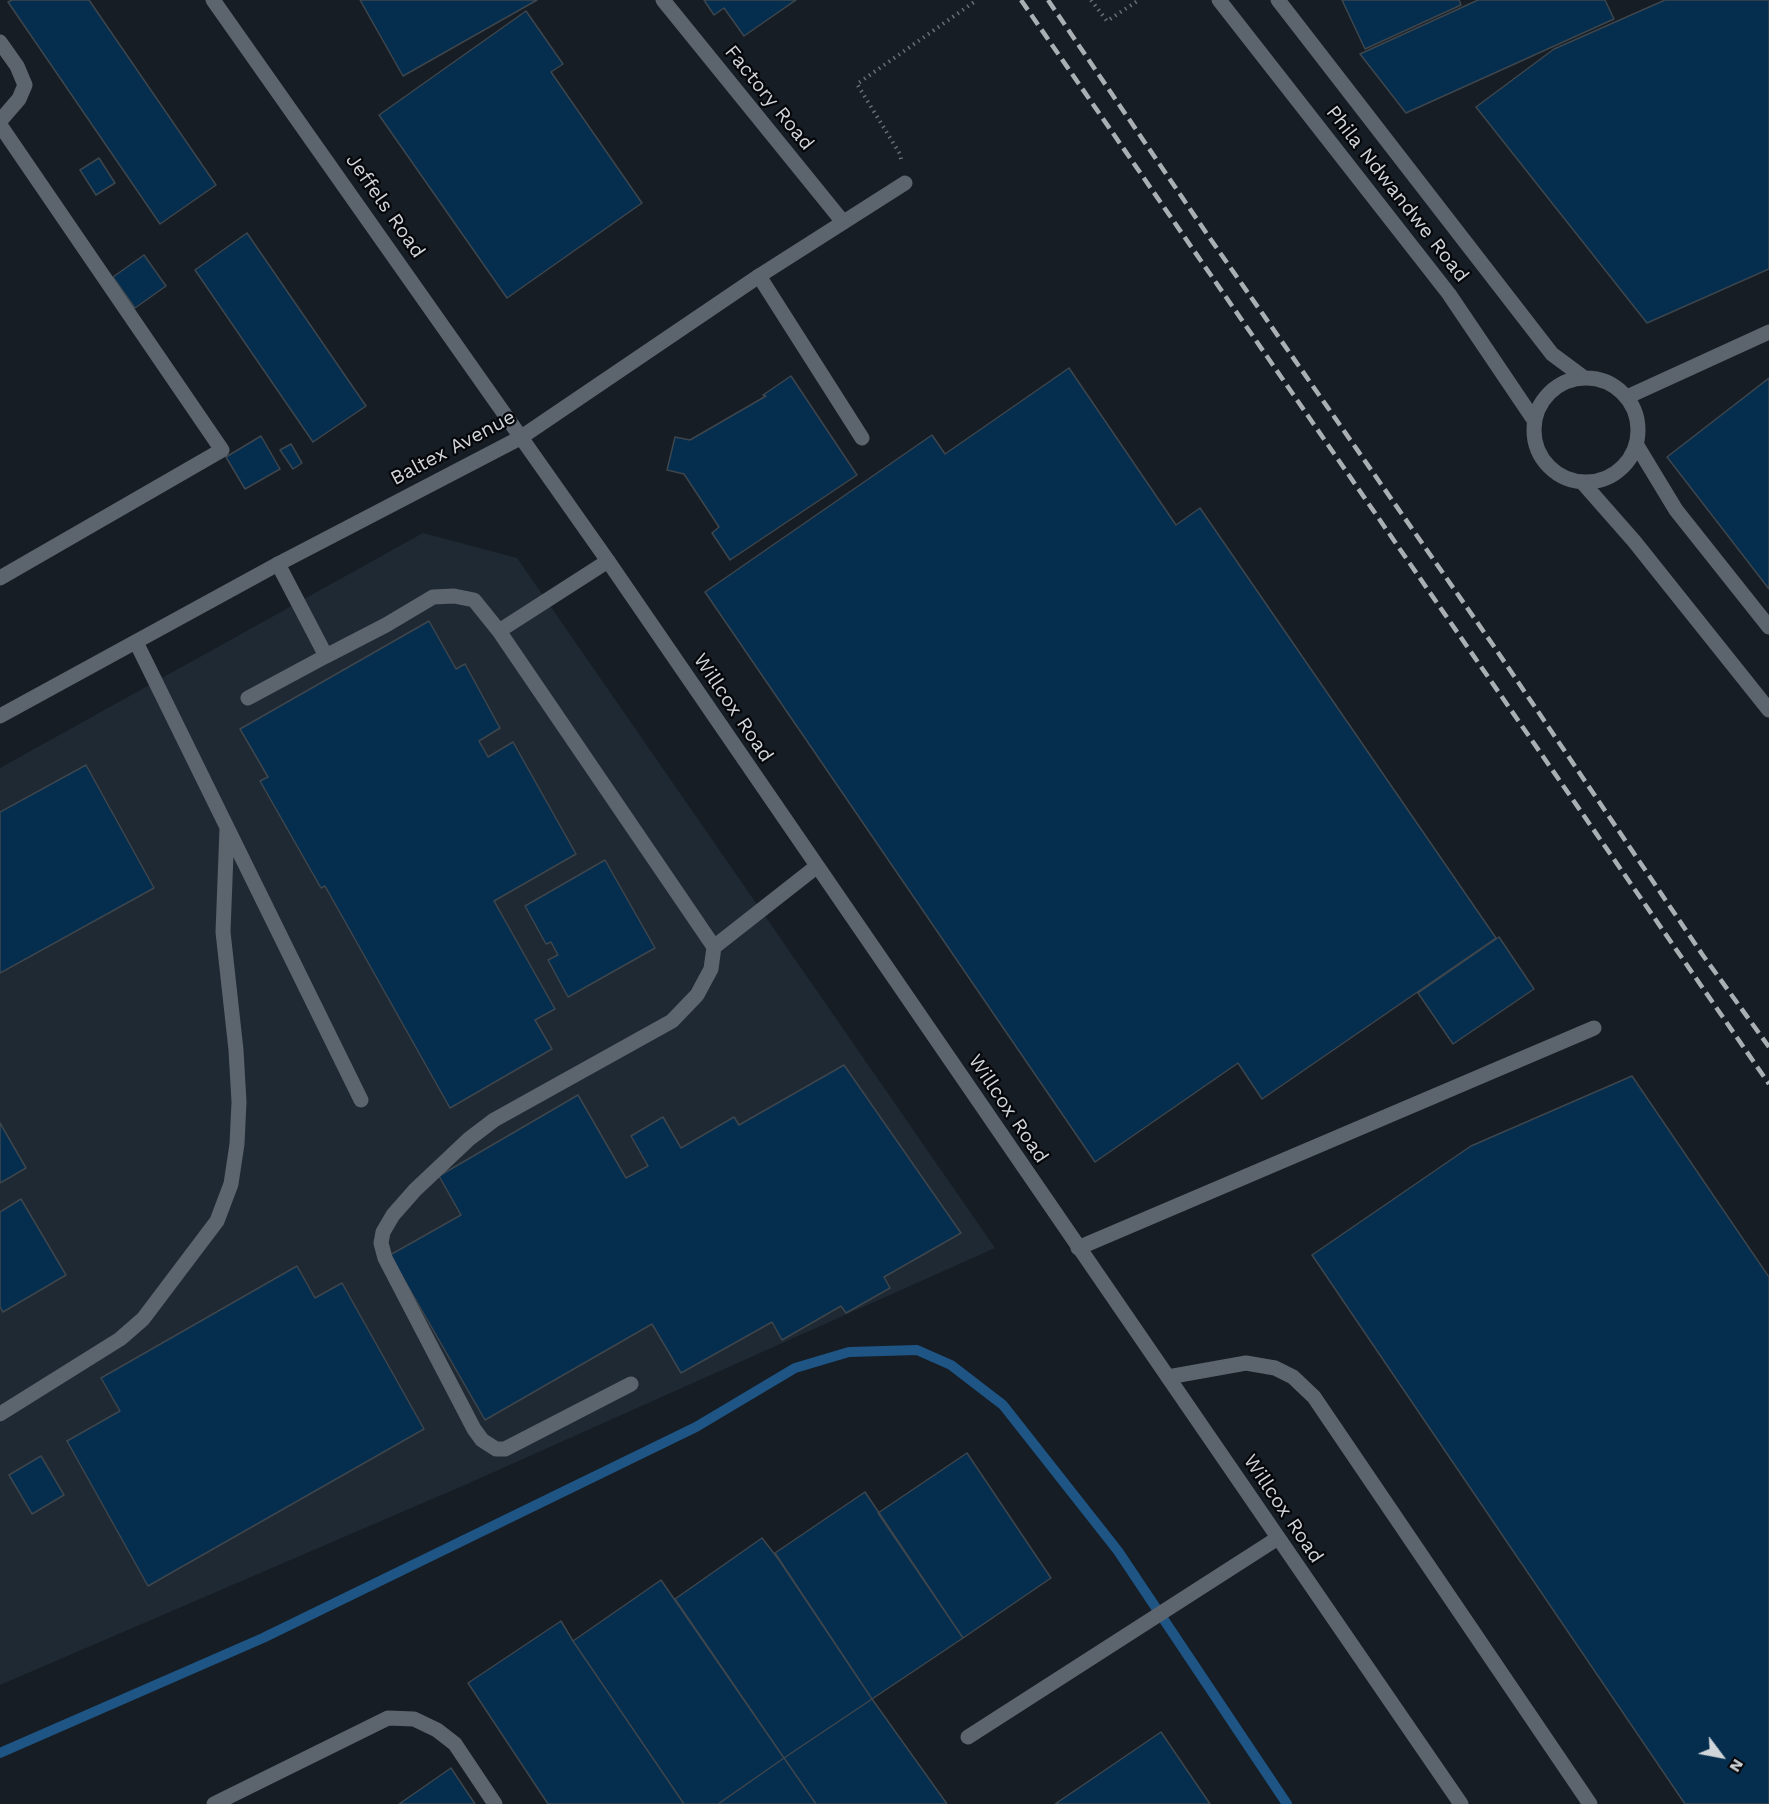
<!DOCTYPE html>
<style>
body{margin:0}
#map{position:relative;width:1769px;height:1804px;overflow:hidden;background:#161d24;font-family:"Work Sans",sans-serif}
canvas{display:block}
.north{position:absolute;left:1691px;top:1726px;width:60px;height:60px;-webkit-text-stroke:4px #05070a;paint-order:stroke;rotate:122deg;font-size:16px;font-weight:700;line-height:24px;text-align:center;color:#d0d5da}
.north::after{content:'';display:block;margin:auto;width:21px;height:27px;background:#d0d5da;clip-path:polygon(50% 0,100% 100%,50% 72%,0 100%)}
</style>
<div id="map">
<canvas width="1769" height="1804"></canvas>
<div class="north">N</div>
</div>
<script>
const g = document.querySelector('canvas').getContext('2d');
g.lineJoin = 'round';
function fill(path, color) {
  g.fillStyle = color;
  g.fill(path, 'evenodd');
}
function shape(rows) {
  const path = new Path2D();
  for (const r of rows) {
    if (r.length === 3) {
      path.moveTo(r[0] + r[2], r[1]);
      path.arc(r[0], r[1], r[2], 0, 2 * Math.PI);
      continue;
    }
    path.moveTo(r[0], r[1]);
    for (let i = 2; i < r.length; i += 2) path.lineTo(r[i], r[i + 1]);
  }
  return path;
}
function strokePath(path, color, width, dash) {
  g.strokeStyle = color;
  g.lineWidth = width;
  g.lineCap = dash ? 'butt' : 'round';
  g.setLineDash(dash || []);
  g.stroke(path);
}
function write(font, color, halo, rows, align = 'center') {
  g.font = font + ' "Work Sans",sans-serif';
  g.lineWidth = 4.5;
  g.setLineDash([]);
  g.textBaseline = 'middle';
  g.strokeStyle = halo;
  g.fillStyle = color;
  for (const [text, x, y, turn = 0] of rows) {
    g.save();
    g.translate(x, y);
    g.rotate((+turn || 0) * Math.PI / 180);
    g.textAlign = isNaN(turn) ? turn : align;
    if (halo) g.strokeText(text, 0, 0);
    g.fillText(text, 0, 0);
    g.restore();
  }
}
const built = shape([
 [423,533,517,558,995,1248,467,1484,0,1685,0,768]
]);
const stream = shape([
 [0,1753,263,1638,696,1427,795,1368,849,1352,917,1350,951,1365,1003,1405,1118,1551,1287,1804]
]);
const building = shape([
 [12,0,89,0,216,185,160,224,8,2,12,0],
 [360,0,537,0,403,76,360,0],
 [704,0,796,0,744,36,724,8,714,15,704,0],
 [1342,0,1459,0,1461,5,1365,49,1342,0],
 [1478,0,1605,0,1614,19,1406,113,1360,54,1478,0],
 [1665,0,1769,0,1769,269,1647,323,1476,107,1554,49,1665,0],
 [526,11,563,64,551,72,642,203,507,298,379,115,526,11],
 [99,158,115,183,96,195,80,170,99,158],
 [247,233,366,406,313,442,195,270,247,233],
 [144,255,166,286,135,308,113,277,144,255],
 [1069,368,1176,525,1200,508,1496,938,1262,1099,1238,1063,1095,1162,705,592,932,435,945,454,1069,368],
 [791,376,857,475,730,560,712,533,719,527,684,474,667,470,675,437,690,440,766,396,763,395,791,376],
 [1769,378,1769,589,1667,457,1769,378],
 [261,436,280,469,245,489,226,457,261,436],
 [291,444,302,463,293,469,280,450,291,444],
 [429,621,456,669,465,664,500,728,479,741,488,757,513,742,576,854,494,901,555,1009,535,1020,552,1049,450,1108,325,886,321,888,260,781,268,777,240,729,429,621],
 [86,765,154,888,0,973,0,812,86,765],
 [605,860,655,948,568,997,548,960,558,955,551,942,546,944,525,906,605,860],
 [1499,937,1534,989,1453,1044,1418,993,1499,937],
 [844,1065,961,1233,884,1277,890,1288,846,1313,841,1306,782,1340,772,1322,681,1373,652,1324,485,1420,390,1255,461,1215,439,1176,578,1095,626,1178,648,1166,631,1136,663,1117,681,1148,734,1117,739,1125,844,1065],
 [1632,1076,1769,1277,1769,1804,1685,1804,1312,1255,1471,1146,1632,1076],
 [0,1123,26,1168,0,1183,0,1123],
 [21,1199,66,1275,3,1312,0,1307,0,1212,21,1199],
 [297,1266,315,1298,342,1283,424,1429,148,1586,67,1441,120,1411,101,1378,297,1266],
 [967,1453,1051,1578,963,1638,878,1513,967,1453],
 [41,1456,64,1495,32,1514,9,1475,41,1456],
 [865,1492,963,1638,872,1699,775,1553,865,1492],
 [762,1538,779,1560,872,1699,784,1758,675,1599,762,1538],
 [661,1580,784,1758,718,1804,684,1804,573,1641,661,1580],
 [561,1621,573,1641,684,1804,548,1804,468,1683,561,1621],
 [872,1699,947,1804,816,1804,784,1758,872,1699],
 [1161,1732,1210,1804,1055,1804,1161,1732],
 [784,1758,816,1804,718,1804,784,1758],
 [451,1768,475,1804,399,1804,451,1768]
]);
const path = shape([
 [1091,0,1107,21,1139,0],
 [901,159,900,154,857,84,977,0]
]);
const service = shape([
 [663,0,843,222],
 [0,42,17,66,25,85,19,99,0,121],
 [0,125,222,450,0,578],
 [759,276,862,438],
 [608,561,499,631,714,947,711,969,697,995,672,1021,494,1120,469,1139,415,1190,393,1215,383,1232,381,1243,385,1258,474,1429,482,1440,496,1449,505,1449,631,1384],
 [278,564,326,656,386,625,433,597,454,596,474,600,499,631],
 [136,642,361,1100],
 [248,698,326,656],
 [714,947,816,867],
 [1078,1248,1594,1028],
 [1168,1377,1246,1363,1275,1368,1293,1377,1314,1397,1590,1804],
 [0,1414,120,1339,143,1319,217,1221,231,1184,237,1144,239,1102,236,1050,223,932,227,828],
 [968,1737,1278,1538],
 [214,1804,388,1718,414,1719,437,1730,455,1744,495,1804]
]);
const minor = shape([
 [0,716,278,564,520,438,759,276,905,183]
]);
const tertiary = shape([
 [1219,0,1449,294,1534,420],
 [1278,0,1552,354,1583,377],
 [1586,430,52],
 [1627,397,1769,332],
 [1636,444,1676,510,1769,627],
 [1583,483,1634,541,1769,710]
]);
const secondary = shape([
 [213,0,608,561,1461,1804]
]);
const rail = shape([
 [1021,0,1769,1084],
 [1048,0,1207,234,1493,645,1702,954,1769,1047]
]);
const streetNames = [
 ["Factory Road",769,98,51],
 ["Phila Ndwandwe Road",1397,194,52],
 ["Jeffels Road",385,206,55],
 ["Baltex Avenue",453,448,-28],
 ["Willcox Road",733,708,56],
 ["Willcox Road",1008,1109,56],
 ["Willcox Road",1283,1509,56]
];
fill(built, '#1e2933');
strokePath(stream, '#1e5585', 10);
fill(building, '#052d4e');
strokePath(building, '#3e464d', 1.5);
strokePath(path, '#686f75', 4, [1.5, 4.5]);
strokePath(service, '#5c646d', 15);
strokePath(minor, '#5c646d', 15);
strokePath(tertiary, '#5c646d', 15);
strokePath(secondary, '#5c646d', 15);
strokePath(rail, '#aaafb4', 4.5, [12, 6]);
write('20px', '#d0d5da', '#05070a', streetNames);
</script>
